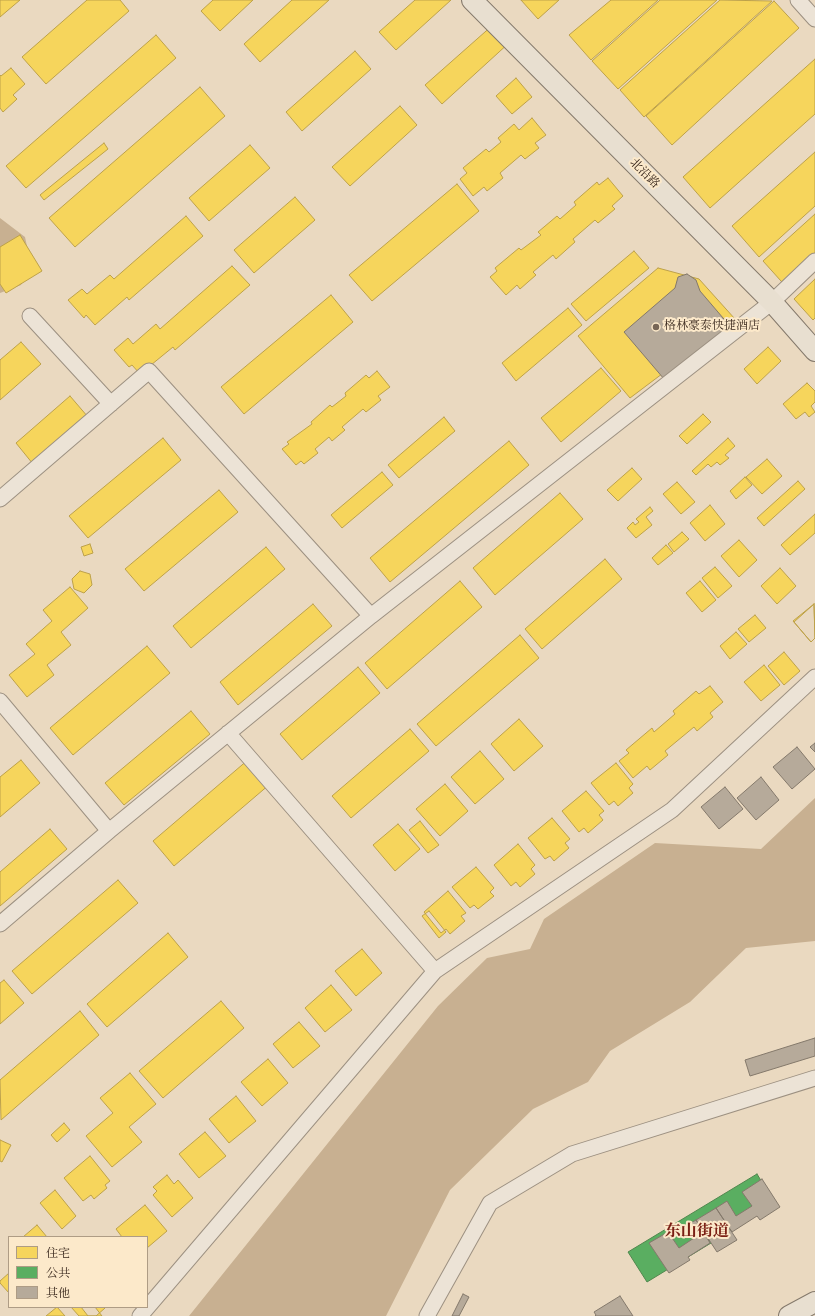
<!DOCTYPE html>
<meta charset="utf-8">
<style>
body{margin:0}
#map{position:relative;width:815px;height:1316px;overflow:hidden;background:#ead9c0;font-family:"IM FELL English","Noto Serif SC",serif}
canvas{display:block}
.legend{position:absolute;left:8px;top:1236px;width:140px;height:72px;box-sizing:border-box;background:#fce9ca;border:1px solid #ae9c85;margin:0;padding:5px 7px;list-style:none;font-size:12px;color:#39281d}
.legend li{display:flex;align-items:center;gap:8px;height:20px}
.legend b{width:20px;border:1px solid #ae9c85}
</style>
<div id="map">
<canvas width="815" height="1316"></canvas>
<ul class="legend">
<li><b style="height:11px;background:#f6d55c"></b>住宅</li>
<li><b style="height:11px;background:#5aae61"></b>公共</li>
<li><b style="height:11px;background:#b6aa9a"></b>其他</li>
</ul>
</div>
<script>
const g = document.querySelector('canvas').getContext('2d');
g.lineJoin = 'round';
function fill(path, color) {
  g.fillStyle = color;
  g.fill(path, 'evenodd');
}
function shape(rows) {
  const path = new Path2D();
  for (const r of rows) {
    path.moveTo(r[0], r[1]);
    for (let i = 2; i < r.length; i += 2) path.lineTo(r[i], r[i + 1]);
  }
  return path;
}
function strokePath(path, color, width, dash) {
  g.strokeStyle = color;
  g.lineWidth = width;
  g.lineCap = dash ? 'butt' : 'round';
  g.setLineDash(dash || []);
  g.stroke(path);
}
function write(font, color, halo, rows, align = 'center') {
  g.font = font + ' "IM FELL English","Noto Serif SC",serif';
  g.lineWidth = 4;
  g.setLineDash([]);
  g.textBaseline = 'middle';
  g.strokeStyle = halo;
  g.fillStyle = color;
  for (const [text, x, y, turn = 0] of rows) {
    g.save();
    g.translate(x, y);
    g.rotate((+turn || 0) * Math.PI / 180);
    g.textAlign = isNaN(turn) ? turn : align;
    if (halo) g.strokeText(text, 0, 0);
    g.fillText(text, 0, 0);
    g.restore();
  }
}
const water = shape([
 [0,218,25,237,31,265,21,285,0,293],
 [815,798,815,941,746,948,690,1002,610,1051,588,1082,533,1109,450,1190,386,1316,189,1316,438,1006,487,958,530,949,544,919,655,843,761,849]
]);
const homes = shape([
 [0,0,20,0,0,17,0,0],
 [87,0,120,0,129,11,46,84,22,57,87,0],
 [213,0,253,0,220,31,201,11,213,0],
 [292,0,329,0,260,62,244,44,292,0],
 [415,0,451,0,396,50,379,32,415,0],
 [521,0,559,0,538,19,521,0],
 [611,0,658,0,591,60,569,35,611,0],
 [660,0,717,0,618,89,592,61,660,0],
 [720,0,772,1,644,117,620,90,720,0],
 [774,1,799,28,672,145,646,116,774,1],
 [494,24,510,42,442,104,425,85,494,24],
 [156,35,176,58,26,188,6,166,156,35],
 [355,51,371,69,302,131,286,112,355,51],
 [815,59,815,114,710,208,683,177,815,59],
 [11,68,25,84,13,95,17,99,3,112,0,108,0,75,1,76,11,68],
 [516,78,532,97,512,114,496,96,516,78],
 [200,87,225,116,75,247,49,218,200,87],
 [400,106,417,125,350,186,332,167,400,106],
 [532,118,546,135,535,143,539,148,525,159,521,155,500,173,503,178,487,191,484,187,473,196,460,179,467,173,463,168,486,149,489,152,501,142,498,138,514,124,519,130,532,118],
 [104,143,108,149,44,200,40,195,104,143],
 [250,145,270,168,209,221,189,198,250,145],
 [815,152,815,206,759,257,732,226,815,152],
 [608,178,623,196,612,206,615,209,598,223,595,220,573,239,575,242,556,259,553,255,533,272,536,275,520,289,517,285,506,295,490,277,497,271,495,268,519,248,521,250,541,235,538,232,557,216,560,219,576,205,574,202,597,182,599,185,608,178],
 [457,184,479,211,372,301,349,275,457,184],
 [295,197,315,220,254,273,234,250,295,197],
 [815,214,815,268,790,291,763,261,815,214],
 [186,216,203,236,129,300,127,297,95,325,86,315,84,318,68,300,82,289,87,294,110,275,114,279,186,216],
 [20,235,42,271,6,293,0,284,0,247,20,235],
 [634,251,649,268,586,321,571,304,634,251],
 [232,266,250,285,175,350,173,347,140,374,132,365,129,367,114,350,128,338,133,344,156,324,160,329,232,266],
 [658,268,699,279,735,319,630,398,578,336,658,268],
 [815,279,815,318,813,320,794,299,815,279],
 [331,295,353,322,244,414,221,387,331,295],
 [568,308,582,325,516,381,502,363,568,308],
 [21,342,41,364,0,400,0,360,21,342],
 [768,347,781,361,757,384,744,369,768,347],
 [601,368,621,391,561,442,541,418,601,368],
 [377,371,390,387,378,396,381,400,366,412,363,409,342,427,345,430,332,441,329,437,315,449,318,453,304,464,301,461,296,465,282,449,289,444,287,442,312,424,311,422,330,405,332,407,346,396,345,393,366,375,369,378,377,371],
 [807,383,815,391,815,402,811,406,815,412,809,417,805,412,796,419,783,404,807,383],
 [70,396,88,417,33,464,16,443,70,396],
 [703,414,711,422,687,444,679,436,703,414],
 [444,417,455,431,399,478,388,465,444,417],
 [163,438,181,460,88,538,69,516,163,438],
 [728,438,735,446,725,455,729,458,720,465,717,462,711,467,708,464,696,475,692,471,728,438],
 [509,441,529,465,390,582,370,558,509,441],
 [767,459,782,476,762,494,746,477,767,459],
 [632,468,642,479,618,501,607,490,632,468],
 [382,472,393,485,342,528,331,515,382,472],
 [745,477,752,485,736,499,730,491,745,477],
 [798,481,805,489,764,526,757,518,798,481],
 [677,482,695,502,681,514,663,494,677,482],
 [219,490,238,512,144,591,125,569,219,490],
 [560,493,583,519,495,595,473,568,560,493],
 [710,505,725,524,705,541,690,523,710,505],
 [650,507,653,511,646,517,652,525,636,538,627,528,633,522,635,525,639,522,636,519,650,507],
 [815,514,815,533,790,555,781,545,815,514],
 [682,532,689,539,674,552,668,544,682,532],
 [739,540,757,560,739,577,721,556,739,540],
 [90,544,93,553,84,556,81,547,90,544],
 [666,545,673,553,658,565,652,558,666,545],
 [266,547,285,569,191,648,173,626,266,547],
 [605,559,622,579,542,649,525,629,605,559],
 [715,567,732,586,718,598,702,578,715,567],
 [780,568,796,586,777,604,761,586,780,568],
 [80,571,90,574,92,585,84,593,74,589,72,579,80,571],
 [460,581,482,607,387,689,365,663,460,581],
 [700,581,716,600,702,612,686,593,700,581],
 [70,587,88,608,61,632,71,645,47,665,54,675,27,697,9,675,35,654,26,644,52,621,43,610,70,587],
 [313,604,332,626,238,705,220,682,313,604],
 [814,604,815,638,811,642,793,621,814,604],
 [814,604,815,638,811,642,794,622,814,604],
 [755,615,766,628,749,642,738,629,755,615],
 [736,632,747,644,730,659,720,646,736,632],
 [520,635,539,658,436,746,417,724,520,635],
 [147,646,170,673,73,755,50,728,147,646],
 [784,652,800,671,784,685,768,666,784,652],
 [764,665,780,685,761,701,744,682,764,665],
 [358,667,380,693,302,760,280,734,358,667],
 [710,686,723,702,710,713,713,717,697,731,694,727,665,751,668,755,650,770,647,766,633,778,619,761,629,753,626,750,652,728,654,732,675,714,673,711,696,691,699,694,710,686],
 [191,711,210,734,124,805,105,783,191,711],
 [519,719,543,746,514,771,491,744,519,719],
 [410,729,429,751,351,818,332,796,410,729],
 [480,751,504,779,475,804,451,777,480,751],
 [249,759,270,784,174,866,153,841,249,759],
 [21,760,40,783,0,817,0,777,21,760],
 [616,763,633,784,629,788,633,793,618,806,614,801,609,805,591,783,616,763],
 [445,784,468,811,440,836,416,809,445,784],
 [586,791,604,811,599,815,603,820,588,833,584,828,579,832,562,811,586,791],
 [552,818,570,839,565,843,569,848,554,861,550,856,545,859,528,838,552,818],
 [420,821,439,845,428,853,409,830,420,821],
 [398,824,420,849,395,871,373,845,398,824],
 [50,829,67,849,0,906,0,872,50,829],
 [518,844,535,865,531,869,535,874,520,887,516,882,511,886,494,865,518,844],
 [476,867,494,888,490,892,494,896,478,909,474,905,470,908,452,887,476,867],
 [118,880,138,903,32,994,12,971,118,880],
 [448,891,466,913,461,916,465,921,450,934,446,929,441,933,424,912,448,891],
 [429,911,446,932,439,938,422,916,429,911],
 [168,933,188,957,107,1027,87,1004,168,933],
 [362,949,382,973,356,996,335,971,362,949],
 [4,980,24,1003,0,1024,0,983,4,980],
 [331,985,352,1010,325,1032,305,1008,331,985],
 [221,1001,244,1028,163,1098,139,1071,221,1001],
 [80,1011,99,1035,1,1120,0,1080,80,1011],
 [299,1022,320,1046,293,1068,273,1044,299,1022],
 [268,1059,288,1083,262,1106,241,1082,268,1059],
 [130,1073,156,1104,129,1127,142,1142,112,1167,86,1136,113,1113,100,1098,130,1073],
 [236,1096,256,1121,229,1143,209,1119,236,1096],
 [64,1123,70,1130,57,1142,51,1135,64,1123],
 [205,1132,226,1156,199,1178,179,1154,205,1132],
 [0,1140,11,1145,2,1162,0,1161,0,1140],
 [90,1156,110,1181,105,1185,107,1188,94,1199,91,1195,83,1201,64,1178,90,1156],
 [167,1175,174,1184,178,1180,193,1198,172,1217,153,1195,157,1191,153,1187,167,1175],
 [55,1190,76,1216,62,1229,40,1203,55,1190],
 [145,1205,167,1231,147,1248,147,1237,122,1237,116,1229,145,1205],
 [37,1225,47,1237,23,1237,37,1225],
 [9,1273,9,1293,0,1283,0,1281,9,1273],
 [57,1307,65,1316,46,1316,57,1307],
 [71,1307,95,1307,102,1316,79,1316,71,1307],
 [81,1307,104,1307,105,1308,96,1316,88,1316,81,1307]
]);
const public = shape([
 [757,1174,775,1204,647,1282,628,1252,757,1174]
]);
const building = shape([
 [687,274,696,280,700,291,735,332,670,386,624,332,675,288,678,277,687,274],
 [815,743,815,752,810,747,815,743],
 [797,747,815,769,792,789,773,767,797,747],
 [761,777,779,800,756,820,737,798,761,777],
 [725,787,743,809,719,829,701,807,725,787],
 [815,1038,815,1056,750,1076,745,1060,815,1038],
 [762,1179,780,1207,760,1220,757,1216,732,1232,716,1208,727,1201,736,1216,752,1206,742,1192,762,1179],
 [716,1208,737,1240,717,1252,696,1220,716,1208],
 [696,1220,710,1243,688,1257,690,1260,669,1273,649,1243,668,1232,679,1248,694,1238,686,1226,696,1220],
 [463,1294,469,1297,459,1316,452,1316,463,1294],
 [620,1296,633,1316,595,1316,596,1315,594,1312,620,1296]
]);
const minor = shape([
 [798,0,815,19],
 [30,316,111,404],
 [0,499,149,371,371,616],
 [0,701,109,831,0,924],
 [228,733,435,971,672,810,815,677],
 [109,831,371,616,772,302,815,261],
 [140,1316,435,971],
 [427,1316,490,1203,572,1154,815,1078]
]);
const major = shape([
 [472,0,772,302,815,351],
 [789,1316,815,1302]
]);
const markers = [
 [656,327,4,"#776656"]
];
const streetNames = [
 ["北沿路",644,174,45]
];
const poiNames = [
 ["格林豪泰快捷酒店",664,327]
];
const districtNames = [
 ["东山街道",697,1233]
];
fill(water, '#c8b091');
fill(homes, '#f6d55c');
strokePath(homes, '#bda149', 1);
fill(public, '#5aae61');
strokePath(public, '#50864d', 1);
fill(building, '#b6aa9a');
strokePath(building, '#84796b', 1);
strokePath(minor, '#9c9081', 17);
strokePath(major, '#84796b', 22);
strokePath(minor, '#ece3d6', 15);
strokePath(major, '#e8dfd0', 20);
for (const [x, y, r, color] of markers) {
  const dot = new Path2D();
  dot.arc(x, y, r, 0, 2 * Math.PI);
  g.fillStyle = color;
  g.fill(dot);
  strokePath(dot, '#fce9ca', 1.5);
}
write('12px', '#39281d', '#fce9ca', streetNames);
write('12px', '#39281d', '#fce9ca', poiNames, 'left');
write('bold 16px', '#7a1f14', '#fce9ca', districtNames);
</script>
